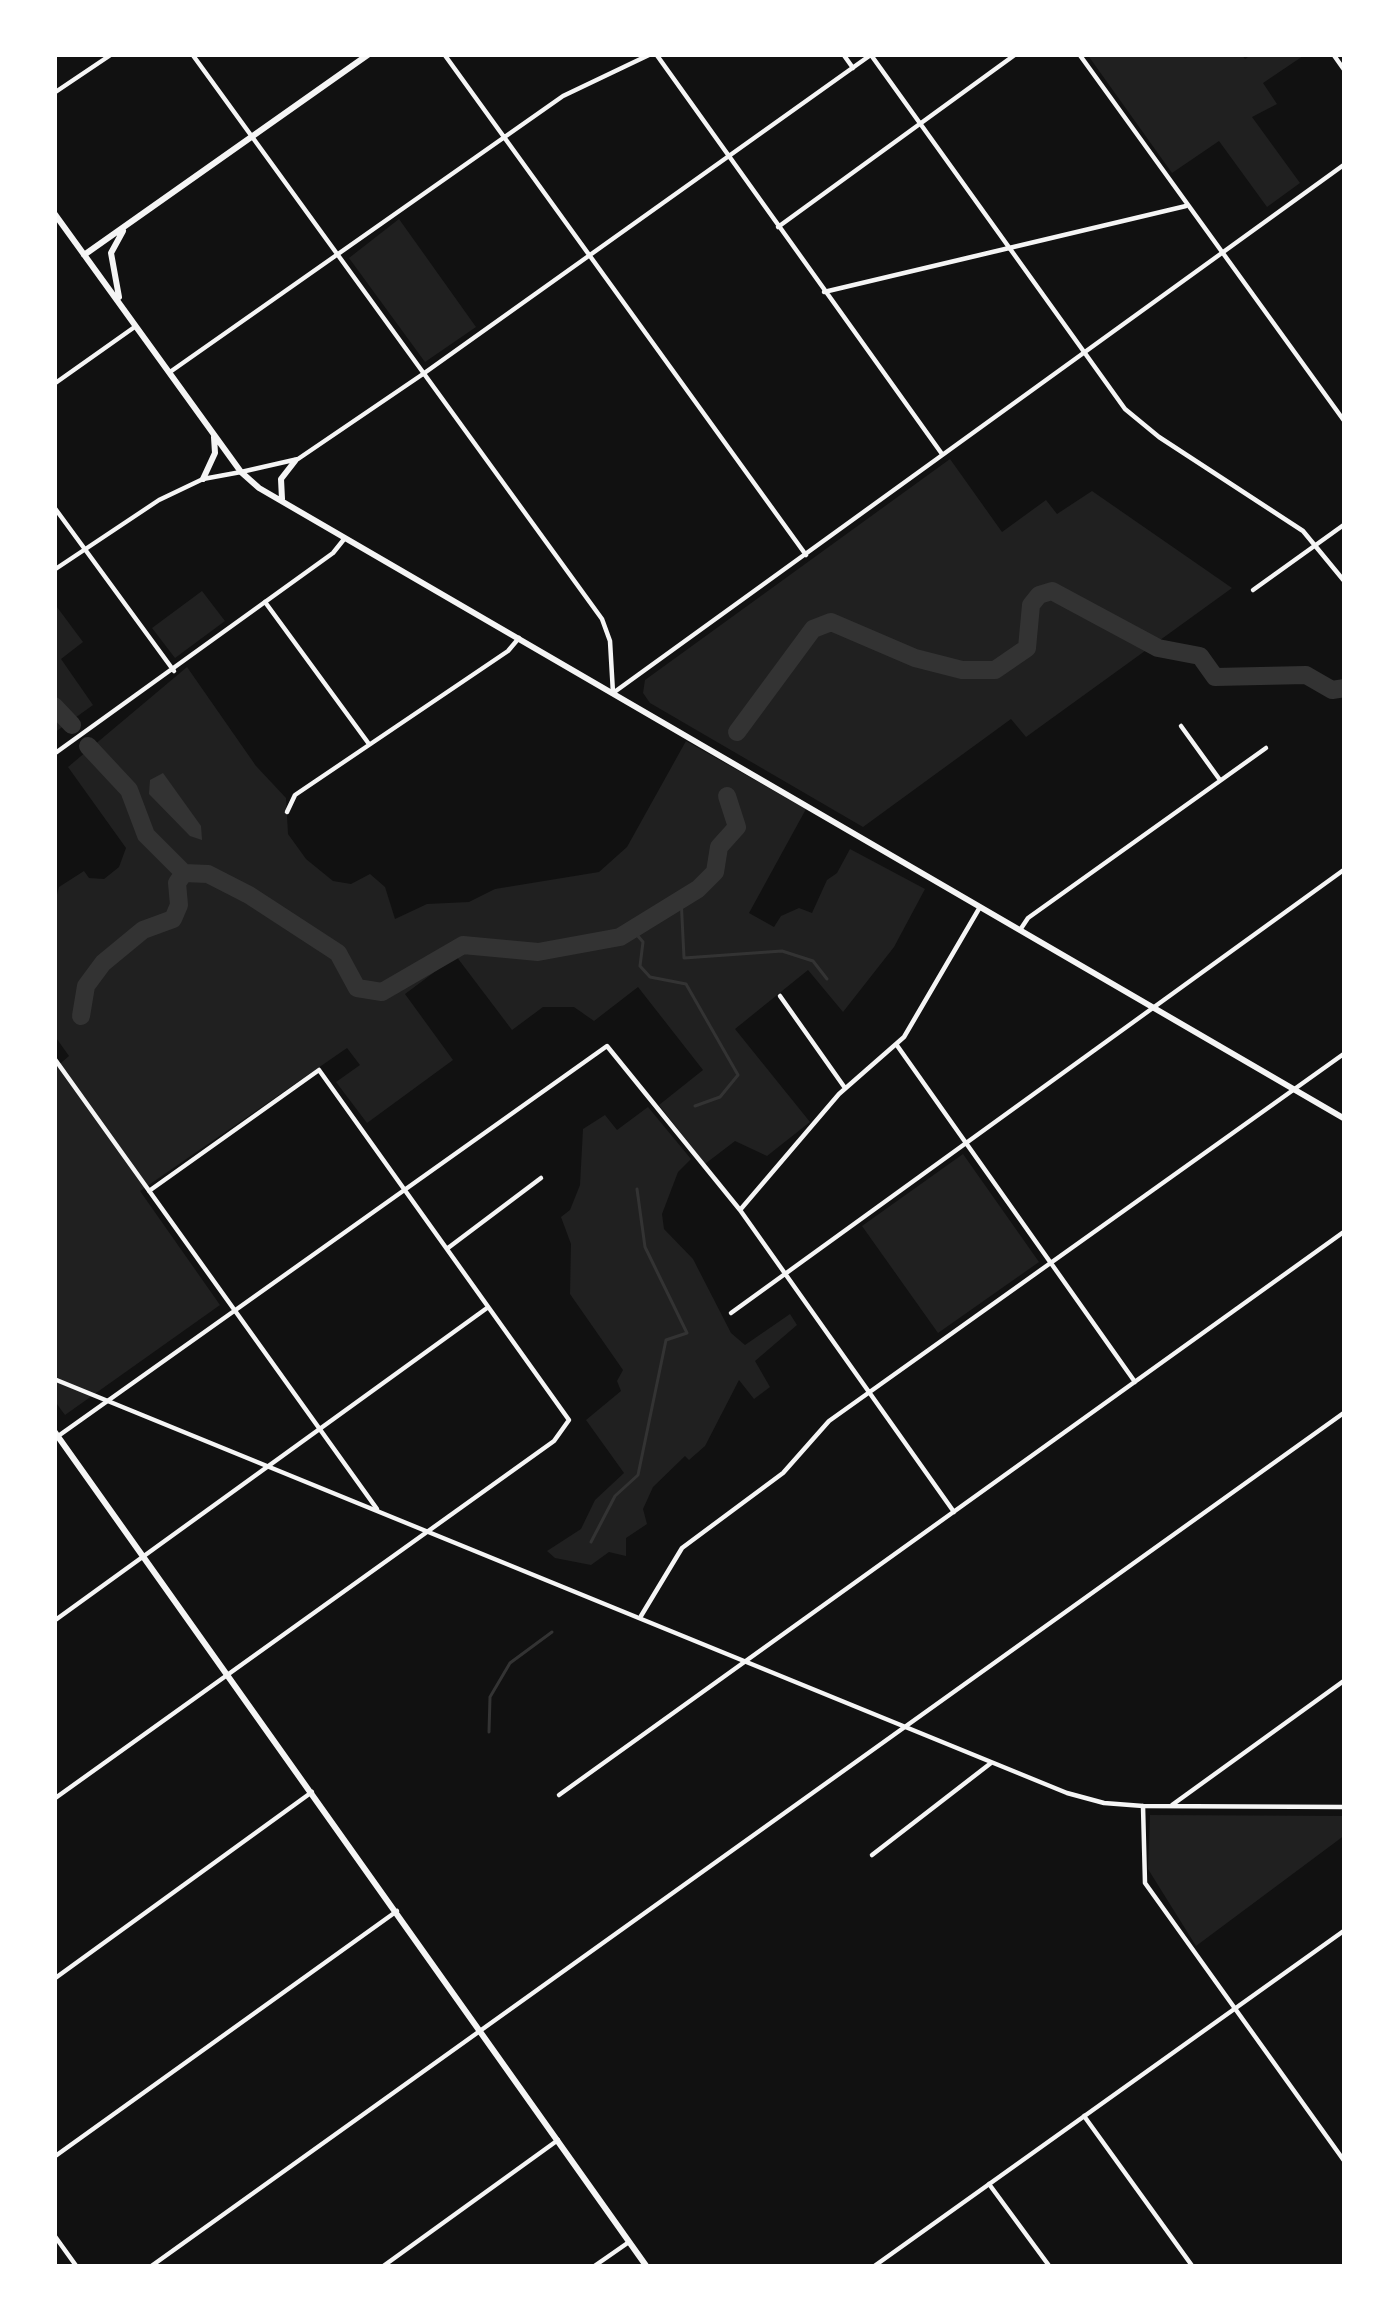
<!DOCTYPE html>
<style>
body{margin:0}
#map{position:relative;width:1399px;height:2321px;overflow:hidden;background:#111;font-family:Overpass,sans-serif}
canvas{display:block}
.frame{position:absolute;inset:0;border:57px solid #fff;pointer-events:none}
</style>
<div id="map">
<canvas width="1399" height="2321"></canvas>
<div class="frame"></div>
</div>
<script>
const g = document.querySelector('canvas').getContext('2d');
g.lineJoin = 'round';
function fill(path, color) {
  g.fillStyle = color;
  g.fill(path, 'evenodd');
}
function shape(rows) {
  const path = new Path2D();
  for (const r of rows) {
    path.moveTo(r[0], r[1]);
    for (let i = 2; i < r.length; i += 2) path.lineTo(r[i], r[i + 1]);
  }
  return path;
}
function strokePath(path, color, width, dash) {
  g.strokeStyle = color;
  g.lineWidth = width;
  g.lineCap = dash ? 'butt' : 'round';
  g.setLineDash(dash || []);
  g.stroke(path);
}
const green = shape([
 [1087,54,1241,54,1245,59,1253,54,1306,54,1263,83,1277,104,1252,117,1300,183,1267,207,1219,141,1172,173],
 [399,219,476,327,425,362,349,258],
 [950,459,1002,532,1046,500,1057,514,1092,491,1232,588,1026,737,1011,719,863,827,650,703,643,693,645,680],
 [202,591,225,621,175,658,152,628],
 [54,603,83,642,61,659,93,705,54,733],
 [187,667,256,766,286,798,288,834,306,859,333,881,351,884,370,874,385,887,395,919,427,904,469,902,495,889,599,872,627,847,686,741,806,809,749,913,774,927,781,916,799,908,812,913,827,880,837,873,850,849,925,889,894,947,843,1012,808,970,735,1029,810,1122,767,1156,735,1141,705,1164,659,1105,703,1070,638,987,594,1021,574,1007,543,1007,512,1030,456,956,405,994,453,1060,367,1123,336,1082,360,1065,347,1048,140,1191,220,1305,65,1415,54,1400,54,1069,69,1056,54,1035,54,906,59,887,84,871,89,878,104,879,119,867,126,848,68,767],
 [648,1107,691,1159,678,1172,662,1214,664,1229,693,1259,731,1333,745,1345,790,1314,797,1325,755,1361,770,1387,754,1399,739,1380,705,1446,689,1460,685,1456,653,1487,643,1509,647,1524,626,1538,626,1556,609,1552,591,1565,555,1558,547,1551,581,1529,595,1500,624,1473,586,1420,621,1391,617,1381,623,1370,570,1294,571,1244,561,1217,570,1210,580,1185,583,1129,605,1115,617,1130],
 [963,1154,1039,1262,938,1333,862,1226],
 [1150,1815,1345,1816,1345,1835,1196,1946,1148,1869]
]);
const water = shape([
 [163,773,201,826,202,840,190,836,149,794,150,780]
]);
const stream = shape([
 [681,897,684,958,782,951,813,961,827,979],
 [632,929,643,942,640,966,650,977,686,984,738,1075,720,1097,695,1106],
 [591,1542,615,1496,638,1475,666,1340,687,1333,645,1247,637,1189],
 [489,1732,490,1697,510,1663,552,1632]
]);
const river = shape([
 [54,706,72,725],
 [737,732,813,629,831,622,915,658,962,670,995,670,1027,648,1031,605,1039,595,1052,591,1158,648,1200,656,1215,677,1306,675,1332,690,1345,688],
 [88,746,129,790,146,835,184,873,208,874,249,895,338,953,357,988,382,992,463,945,538,952,620,937,698,889,715,872,719,847,737,827,727,796],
 [81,1016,86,986,103,963,143,930,173,919,179,905,177,883,184,873]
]);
const minor = shape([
 [192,54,602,619,610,641,613,693],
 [444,54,806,555],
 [656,54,942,454],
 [843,54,853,68],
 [1079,54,1345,422],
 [1333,54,1345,71],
 [871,55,1125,409,1159,437,1303,531,1345,582],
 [778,227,1016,54],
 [824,292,1186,206],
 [170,372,563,96,651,54],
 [423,374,872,54],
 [54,570,159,500,203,479,241,472],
 [1253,590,1345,524],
 [265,602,369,744],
 [1181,726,1220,780],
 [287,812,295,795,508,651,519,638],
 [1020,930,1028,918,1266,748],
 [780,996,845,1088],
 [896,1044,1135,1382],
 [54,1058,377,1509],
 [740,1210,839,1094,904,1037,980,907],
 [448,1248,541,1178],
 [731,1313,1345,869],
 [54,1439,607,1046,740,1210,954,1512],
 [641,1616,682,1548,783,1473,829,1421,1345,1053],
 [54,1621,487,1308],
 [559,1795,1345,1231],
 [54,1799,554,1441,569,1420,319,1070,149,1191],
 [1172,1805,1345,1680],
 [1143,1806,1145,1883,1345,2162],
 [872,1855,991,1763],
 [54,1979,312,1792],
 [1084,2116,1193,2267],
 [54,2157,397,1911],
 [989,2184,1050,2267],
 [54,2235,77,2267],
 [382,2267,558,2140],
 [593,2267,629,2242]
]);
const tertiary = shape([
 [54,93,112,54],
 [54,384,136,326],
 [241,472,298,459,423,374],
 [54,507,174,671],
 [613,693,1345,164],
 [54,754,333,553,345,538],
 [54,1379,1067,1793,1104,1803,1143,1806,1345,1807],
 [150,2267,1345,1412],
 [873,2267,1345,1930]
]);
const secondary = shape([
 [54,213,241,472,259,488,1345,1119],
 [84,255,369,54],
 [119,297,111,253,123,231],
 [203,479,215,453,214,437],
 [282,499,281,479,295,461],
 [54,1431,647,2267]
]);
fill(green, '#202020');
fill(water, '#333');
strokePath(stream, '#333', 3);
strokePath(river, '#333', 18);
strokePath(minor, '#f5f5f5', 4.5);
strokePath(tertiary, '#f5f5f5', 4.5);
strokePath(secondary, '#f5f5f5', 6);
</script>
